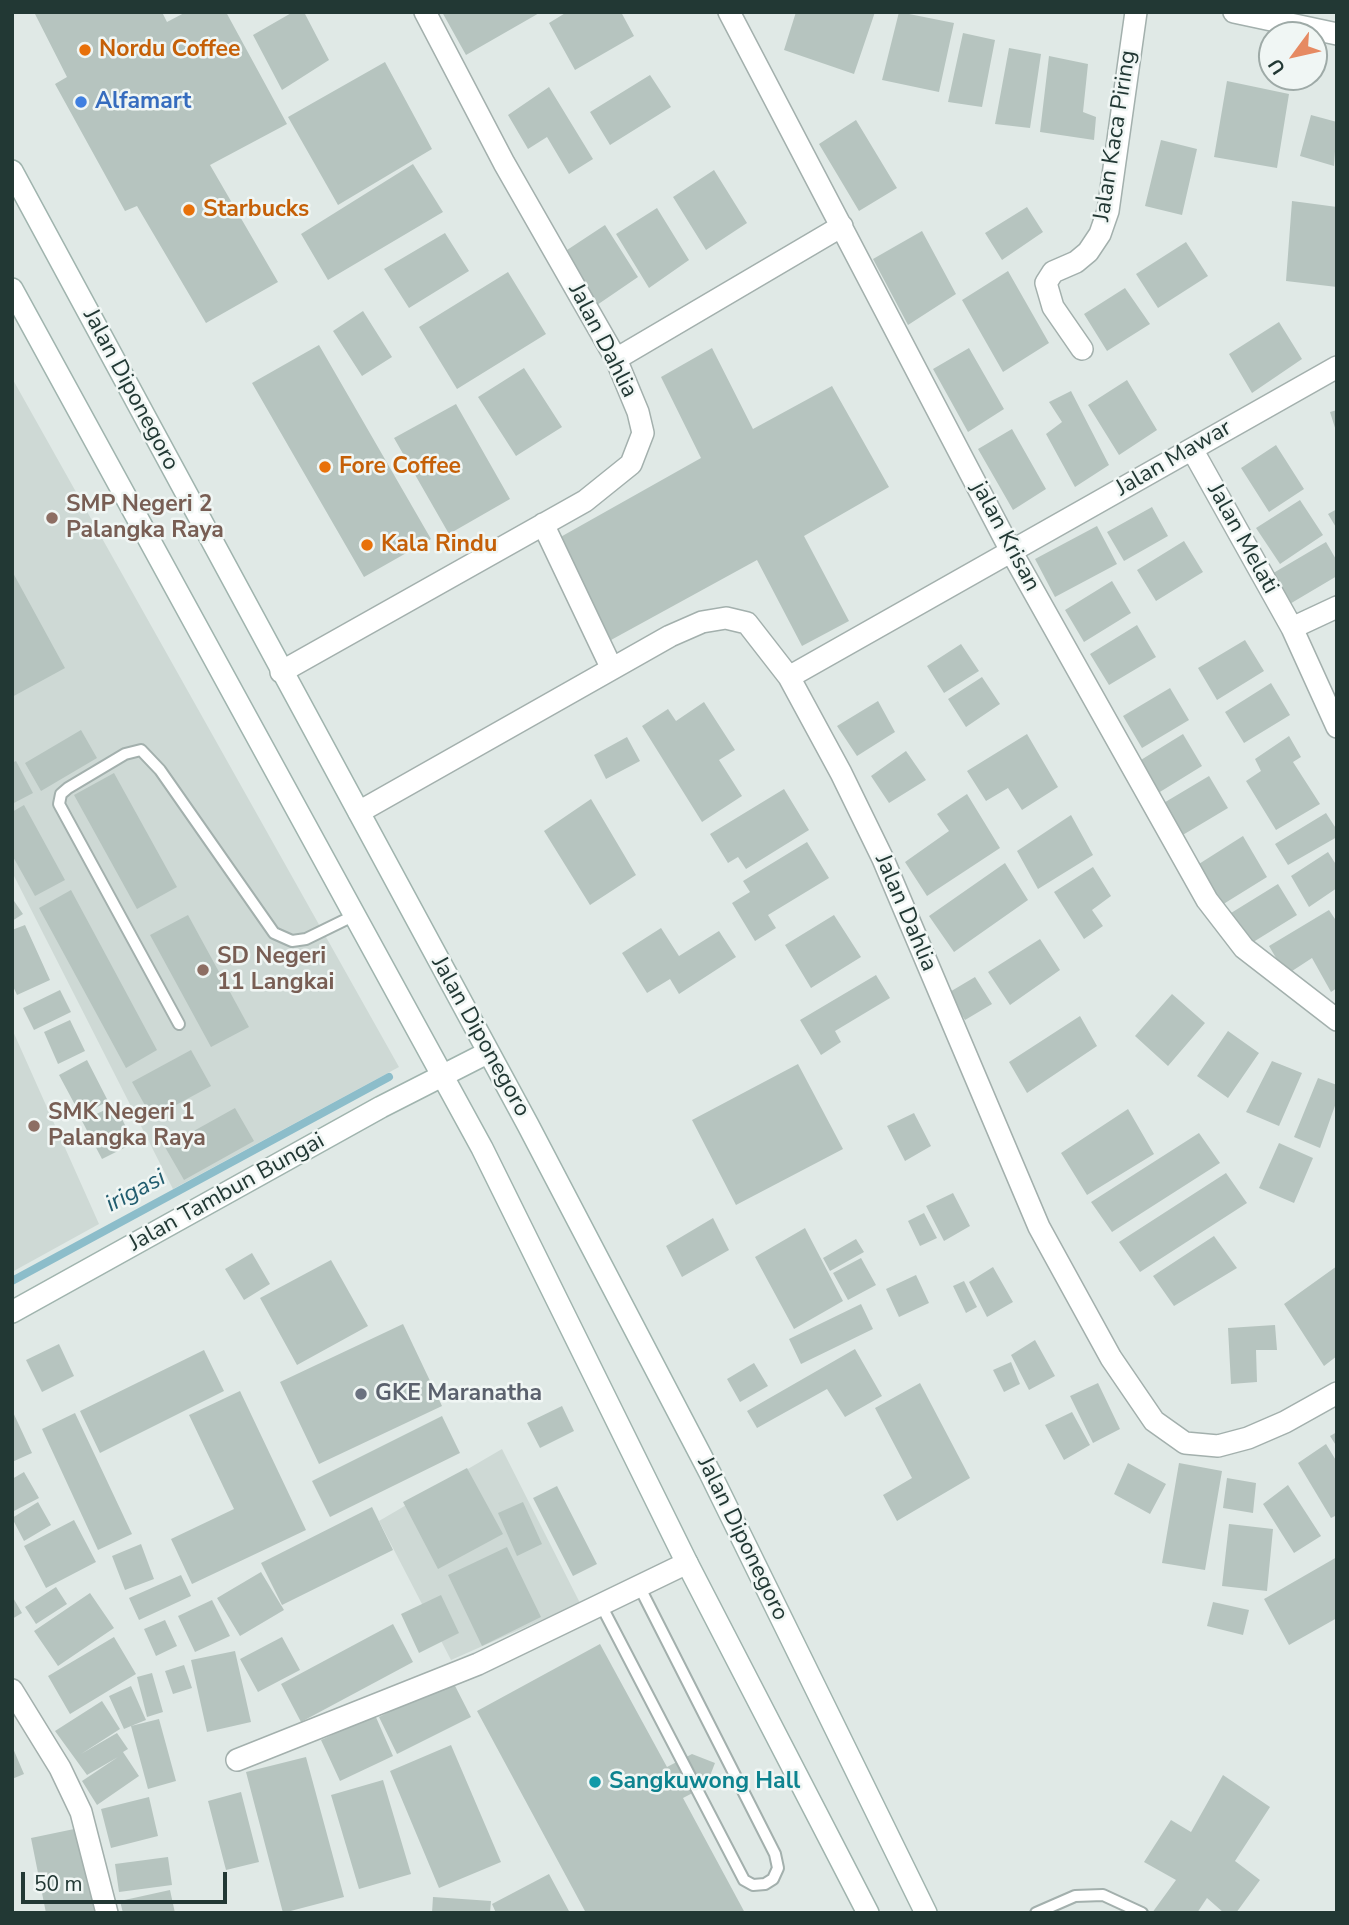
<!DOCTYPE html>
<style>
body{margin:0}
#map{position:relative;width:1349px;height:1925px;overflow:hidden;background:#e0e9e6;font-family:"Nunito Sans",sans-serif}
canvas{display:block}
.frame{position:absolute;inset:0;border:14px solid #223834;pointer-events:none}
.north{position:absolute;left:1258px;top:21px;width:70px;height:70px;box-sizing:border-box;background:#f0f6f4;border:2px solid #9eaaa7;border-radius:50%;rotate:237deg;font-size:19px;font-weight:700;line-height:28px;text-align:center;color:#223834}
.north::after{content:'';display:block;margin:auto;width:24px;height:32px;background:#e68a62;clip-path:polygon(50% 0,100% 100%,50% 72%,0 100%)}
.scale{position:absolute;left:21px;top:1872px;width:206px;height:32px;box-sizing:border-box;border:4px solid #223834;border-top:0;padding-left:9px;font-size:21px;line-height:24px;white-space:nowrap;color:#223834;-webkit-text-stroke:5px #f0f6f4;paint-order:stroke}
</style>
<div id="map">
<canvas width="1349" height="1925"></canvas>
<div class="frame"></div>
<div class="north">U</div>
<div class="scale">50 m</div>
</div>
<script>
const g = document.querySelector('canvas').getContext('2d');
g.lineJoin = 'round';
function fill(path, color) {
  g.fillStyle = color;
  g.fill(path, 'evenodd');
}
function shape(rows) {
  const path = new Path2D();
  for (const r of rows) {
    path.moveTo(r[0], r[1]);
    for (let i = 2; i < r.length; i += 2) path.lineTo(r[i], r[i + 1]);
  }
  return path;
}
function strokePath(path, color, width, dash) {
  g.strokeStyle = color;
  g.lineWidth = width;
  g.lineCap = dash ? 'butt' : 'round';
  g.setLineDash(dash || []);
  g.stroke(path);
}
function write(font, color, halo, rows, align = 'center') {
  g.font = font + ' "Nunito Sans",sans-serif';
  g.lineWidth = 5;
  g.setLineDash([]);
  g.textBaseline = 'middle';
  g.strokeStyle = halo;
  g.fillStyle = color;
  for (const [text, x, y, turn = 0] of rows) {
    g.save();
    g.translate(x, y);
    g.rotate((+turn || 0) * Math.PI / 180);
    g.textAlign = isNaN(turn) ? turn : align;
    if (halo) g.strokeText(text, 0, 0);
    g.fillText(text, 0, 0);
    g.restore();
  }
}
const built = shape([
 [12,378,399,1067,173,1189,12,872],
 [12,1029,99,1224,12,1272],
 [502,1449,580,1603,451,1660,379,1521]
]);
const stream = shape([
 [12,1281,389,1077]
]);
const building = shape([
 [34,12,162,12,167,22,186,12,226,12,287,124,210,165,278,282,206,323,137,206,125,211,55,84,67,77],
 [293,12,304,12,329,60,282,90,253,35],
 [442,12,541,12,466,55],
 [567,12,621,12,634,36,575,70,549,23],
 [796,12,875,12,854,74,784,50],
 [899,12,954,23,939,92,882,80],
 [963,33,995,40,982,107,948,102],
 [1009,48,1041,54,1030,128,995,124],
 [1049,56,1088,64,1083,112,1096,117,1094,140,1040,132],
 [385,62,432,149,338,205,288,117],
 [650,75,671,107,610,145,590,112],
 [1227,81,1289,94,1277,168,1214,157],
 [549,87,593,159,569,174,547,137,528,149,508,115],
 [1311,115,1337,122,1334,166,1300,156],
 [856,120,897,188,859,211,819,144],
 [1161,140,1197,149,1182,215,1145,206],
 [413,164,443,212,328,280,301,234],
 [714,170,747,223,706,250,673,197],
 [1292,201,1337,207,1337,287,1286,281],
 [1027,207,1043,232,1002,260,985,233],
 [657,208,689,260,649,288,616,234],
 [605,225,638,277,597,305,564,252],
 [922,231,956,294,908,325,873,259],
 [445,233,469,271,409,308,384,269],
 [1186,242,1208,276,1158,308,1136,274],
 [1008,271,1049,343,1003,372,962,300],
 [508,272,546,334,457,389,419,327],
 [1125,288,1150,324,1107,351,1084,314],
 [363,311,392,357,362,376,333,331],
 [1279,322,1302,359,1252,393,1229,354],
 [319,345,431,539,364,577,252,383],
 [712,348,753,429,832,386,889,487,804,536,849,621,802,646,757,560,611,640,557,539,701,458,661,377],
 [969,348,1004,409,968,432,933,369],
 [524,368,562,427,516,456,478,397],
 [1127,380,1157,430,1119,455,1088,405],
 [1071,391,1109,465,1075,487,1046,434,1062,422,1049,402],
 [456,404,510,499,449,534,394,438],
 [1337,410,1337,431,1336,431,1330,412],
 [1012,429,1046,489,1013,510,978,449],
 [1276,445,1304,489,1269,512,1241,468],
 [1300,500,1323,535,1280,564,1256,528],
 [1152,507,1168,536,1124,561,1107,532],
 [1337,509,1337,529,1328,514],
 [1097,526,1117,564,1055,597,1035,559],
 [1184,541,1203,572,1156,601,1137,570],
 [1326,542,1337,561,1337,576,1288,605,1270,575],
 [12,571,65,668,12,697],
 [1112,581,1131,613,1084,642,1065,610],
 [1137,625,1156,657,1109,685,1090,654],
 [1245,640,1264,671,1217,700,1198,668],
 [961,644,979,671,944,693,927,666],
 [982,677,1000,704,966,727,948,699],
 [1271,683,1290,715,1244,743,1225,712],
 [1170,688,1189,720,1142,748,1123,716],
 [878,701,895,732,857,756,837,726],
 [704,702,735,750,719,760,742,796,702,822,642,726,668,709,676,721],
 [81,730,97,758,41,791,25,763],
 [1027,734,1058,787,1022,810,1008,788,986,801,967,771],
 [1183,734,1202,766,1155,795,1136,763],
 [1289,736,1301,757,1293,762,1320,804,1276,830,1246,781,1261,771,1255,759],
 [627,737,640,761,606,779,594,755],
 [906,751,926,780,889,803,871,776],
 [16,761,33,793,12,804,12,763],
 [114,773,177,887,137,909,74,795],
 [1209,776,1228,808,1181,836,1162,804],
 [784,789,809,830,746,869,738,857,728,863,710,834],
 [967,794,1000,848,927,896,905,862,949,831,937,814],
 [591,799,636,875,590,905,544,831],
 [24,805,65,880,35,896,12,855,12,812],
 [1326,813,1337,830,1337,837,1288,865,1275,844],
 [1071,815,1093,855,1038,889,1017,851],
 [1243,836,1267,877,1217,908,1191,869],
 [807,842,829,878,768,915,776,928,755,941,732,903,750,892,743,881],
 [1328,852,1337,866,1337,888,1309,907,1291,876],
 [1005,863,1028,900,954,952,929,916],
 [1093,867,1111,896,1092,910,1103,926,1084,939,1054,892],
 [1278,884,1297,915,1250,944,1231,913],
 [71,890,157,1050,126,1068,39,908],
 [12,898,23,914,12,921],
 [1329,910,1337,922,1337,988,1331,992,1312,958,1286,975,1269,946],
 [188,915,249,1027,211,1047,150,935],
 [834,915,861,957,811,988,785,945],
 [25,925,50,980,17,995,12,984,12,930],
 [661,928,679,956,719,931,736,957,679,994,670,979,647,993,622,953],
 [1040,939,1060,970,1010,1005,988,972],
 [876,975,890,998,835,1031,841,1042,821,1055,800,1020],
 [975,977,992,1004,965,1020,948,993],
 [60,990,71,1012,34,1030,23,1008],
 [1172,994,1205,1023,1168,1066,1135,1036],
 [1080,1016,1097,1046,1027,1093,1009,1062],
 [70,1020,85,1051,58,1064,44,1032],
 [1228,1031,1259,1053,1228,1098,1197,1076],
 [191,1050,211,1086,152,1118,132,1082],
 [87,1060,108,1101,81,1116,59,1075],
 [1272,1061,1302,1073,1279,1126,1246,1112],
 [798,1064,843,1149,736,1205,692,1120],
 [1318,1078,1337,1085,1337,1100,1320,1148,1294,1137],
 [115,1105,134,1143,102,1159,82,1121],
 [235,1108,254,1141,184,1180,165,1147],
 [1128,1109,1154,1154,1087,1195,1061,1153],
 [914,1113,931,1146,905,1161,887,1126],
 [1199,1133,1220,1163,1112,1232,1091,1202],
 [1279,1143,1313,1158,1294,1203,1259,1188],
 [1226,1173,1247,1203,1140,1272,1119,1242],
 [953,1193,970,1226,944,1241,926,1206],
 [924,1213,937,1238,920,1246,908,1221],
 [713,1218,729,1250,682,1277,666,1246],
 [805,1228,843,1301,794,1329,755,1257],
 [1214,1236,1237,1268,1174,1306,1153,1276],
 [856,1239,864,1252,830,1271,823,1258],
 [252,1253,270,1284,244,1300,225,1269],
 [861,1258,876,1285,848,1300,833,1273],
 [331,1260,368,1326,297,1365,260,1298],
 [1337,1266,1337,1356,1324,1366,1284,1304],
 [993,1267,1013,1302,987,1317,969,1282],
 [916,1275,929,1303,899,1317,886,1289],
 [964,1281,977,1307,966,1313,953,1286],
 [861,1304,873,1329,801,1364,789,1339],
 [403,1324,442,1406,319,1464,280,1382],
 [1275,1325,1277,1350,1256,1350,1257,1382,1231,1384,1228,1328],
 [1035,1340,1055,1376,1029,1390,1011,1355],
 [59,1344,74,1376,42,1392,26,1360],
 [855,1349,882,1396,845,1417,827,1389,757,1428,747,1411],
 [204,1350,224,1391,100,1453,80,1411],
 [1011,1362,1020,1384,1004,1392,993,1370],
 [754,1363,768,1386,740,1402,727,1379],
 [920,1383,970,1478,897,1521,883,1495,912,1478,875,1408],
 [1098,1383,1120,1429,1093,1443,1070,1396],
 [240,1391,306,1530,192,1584,171,1539,234,1509,189,1415],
 [562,1406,574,1431,540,1448,527,1423],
 [12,1410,32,1453,12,1462],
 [1072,1412,1090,1445,1064,1460,1045,1425],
 [75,1413,132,1534,98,1550,42,1429],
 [442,1416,460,1453,330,1517,312,1481],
 [1337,1432,1337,1447,1330,1436],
 [1326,1444,1337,1462,1337,1515,1331,1518,1298,1463],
 [1128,1463,1166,1484,1150,1514,1114,1494],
 [1179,1463,1222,1471,1205,1570,1162,1563],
 [467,1468,503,1534,438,1569,403,1502],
 [24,1472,39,1498,12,1512,12,1479],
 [1227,1478,1256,1483,1253,1513,1223,1508],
 [1288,1485,1321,1536,1294,1553,1263,1504],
 [557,1486,597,1564,573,1576,533,1498],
 [38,1502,51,1525,24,1541,12,1518],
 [523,1502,542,1544,517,1556,498,1513],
 [372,1507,393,1550,282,1605,261,1563],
 [74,1520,96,1562,46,1588,24,1546],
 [1229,1524,1273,1529,1267,1591,1222,1586],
 [141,1544,154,1579,125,1590,112,1556],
 [507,1547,541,1617,482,1646,448,1575],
 [1337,1557,1337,1618,1289,1645,1264,1599],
 [261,1572,284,1610,240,1636,217,1598],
 [181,1575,191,1596,139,1620,129,1598],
 [56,1587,67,1604,36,1624,25,1607],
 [90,1593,114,1628,58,1666,34,1631],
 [441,1595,459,1633,419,1653,401,1614],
 [12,1596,22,1613,12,1619],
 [212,1600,230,1636,195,1652,178,1616],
 [1213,1602,1249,1610,1243,1635,1207,1626],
 [165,1620,177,1646,156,1656,144,1629],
 [393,1624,413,1662,301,1722,281,1684],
 [114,1637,136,1674,70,1714,48,1676],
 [282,1637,300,1670,258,1692,240,1659],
 [600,1644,667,1767,692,1754,715,1763,706,1786,683,1798,745,1913,586,1913,477,1711],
 [235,1651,251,1722,207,1732,191,1660],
 [184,1665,192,1688,173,1694,165,1671],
 [152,1673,163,1712,147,1717,137,1677],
 [452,1680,471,1717,397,1754,379,1717],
 [131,1686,146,1720,131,1726,159,1719,176,1781,148,1789,131,1726,124,1729,109,1696],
 [102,1701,120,1729,81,1754,117,1733,128,1749,123,1752,139,1776,97,1805,82,1781,118,1757,87,1775,55,1731],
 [375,1715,393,1756,340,1781,321,1740],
 [451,1745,501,1862,439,1888,390,1771],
 [12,1746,24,1774,12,1779],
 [306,1757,344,1897,283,1913,246,1772],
 [1223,1775,1270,1807,1235,1861,1260,1880,1236,1913,1224,1913,1207,1898,1197,1913,1152,1913,1176,1880,1144,1862,1171,1820,1191,1832],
 [383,1780,411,1874,359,1889,331,1795],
 [241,1792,259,1862,226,1870,208,1801],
 [149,1797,158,1836,111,1848,101,1809],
 [79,1828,95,1913,46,1913,31,1838],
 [168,1857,172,1885,119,1892,115,1864],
 [549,1874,570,1913,496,1913,492,1904],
 [170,1890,175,1913,123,1913,120,1901],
 [433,1897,491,1901,490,1913,432,1913]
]);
const service = shape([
 [179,1024,59,804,61,794,68,788,125,754,141,750,160,770,274,933,292,941,306,939,353,916],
 [601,1605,744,1880,753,1885,765,1884,773,1879,778,1868,775,1854,639,1586],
 [1036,1913,1075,1896,1103,1895,1142,1913]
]);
const minor = shape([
 [729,12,1011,551,1207,900,1244,948,1337,1020],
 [1234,12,1337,34],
 [1082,349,1053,307,1046,283,1053,272,1076,262,1088,252,1100,234,1108,211,1136,12],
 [616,359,842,226],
 [1193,451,1292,628,1337,607],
 [543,524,612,669],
 [1292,628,1337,727],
 [281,672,585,501,631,464,643,433,638,412,616,359,504,163,425,12],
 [789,677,1337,367],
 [359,812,670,636,702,622,726,618,747,623,789,677,841,773,883,859,1039,1227,1111,1358,1154,1421,1185,1443,1218,1446,1248,1438,1285,1422,1337,1393],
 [12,1690,60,1768,81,1812,107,1913],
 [237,1760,478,1664,687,1563]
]);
const secondary = shape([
 [12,171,528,1125,710,1473,926,1913],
 [12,289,482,1148,687,1563,868,1913],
 [12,1312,381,1107,487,1053]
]);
const markers = [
 [85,50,7,"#e8710a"],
 [81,102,7,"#3f7fe0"],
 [189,210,7,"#e8710a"],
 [325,467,7,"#e8710a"],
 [52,518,7,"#8d6e63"],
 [367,545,7,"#e8710a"],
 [203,970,7,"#8d6e63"],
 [34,1126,7,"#8d6e63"],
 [361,1394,7,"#6b7280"],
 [595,1782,7,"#0f9aa8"]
];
const foodNames = [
 ["Nordu Coffee",99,50],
 ["Starbucks",203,210],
 ["Fore Coffee",339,467],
 ["Kala Rindu",381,545]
];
const shopNames = [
 ["Alfamart",95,102]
];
const streetNames = [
 ["Jalan Kaca Piring",1116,136,-81],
 ["Jalan Dahlia",602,341,63],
 ["Jalan Diponegoro",130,390,62],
 ["Jalan Mawar",1174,459,-30],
 ["jalan Krisan",1005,537,62],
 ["Jalan Melati",1242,539,61],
 ["Jalan Dahlia",905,913,67],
 ["Jalan Diponegoro",480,1037,61],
 ["Jalan Tambun Bungai",227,1193,-29],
 ["Jalan Diponegoro",742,1539,64]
];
const educationNames = [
 ["SMP Negeri 2",66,505],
 ["Palangka Raya",66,531],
 ["SD Negeri",217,957],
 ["11 Langkai",217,983],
 ["SMK Negeri 1",48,1113],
 ["Palangka Raya",48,1139]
];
const worshipNames = [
 ["GKE Maranatha",375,1394]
];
const cultureNames = [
 ["Sangkuwong Hall",609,1782]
];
const waterNames = [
 ["irigasi",136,1192,-28]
];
fill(built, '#ced9d5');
strokePath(stream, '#8cbdca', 8);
fill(building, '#b6c4bf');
strokePath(service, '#a3b0ad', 14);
strokePath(minor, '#a3b0ad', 24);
strokePath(secondary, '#a0b4ae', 24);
strokePath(service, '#fff', 10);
strokePath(minor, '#fff', 21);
strokePath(secondary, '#fff', 21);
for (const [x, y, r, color] of markers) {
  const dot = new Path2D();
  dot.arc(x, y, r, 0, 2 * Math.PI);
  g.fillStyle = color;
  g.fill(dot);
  strokePath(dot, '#f0f6f4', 2.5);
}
write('bold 23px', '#c56008', '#f0f6f4', foodNames, 'left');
write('bold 23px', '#366cbe', '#f0f6f4', shopNames, 'left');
write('23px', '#223834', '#f0f6f4', streetNames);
write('bold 23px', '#785e54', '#f0f6f4', educationNames, 'left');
write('bold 23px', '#5b616d', '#f0f6f4', worshipNames, 'left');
write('bold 23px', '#0d838f', '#f0f6f4', cultureNames, 'left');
write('italic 24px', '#225d6f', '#f0f6f4', waterNames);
</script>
